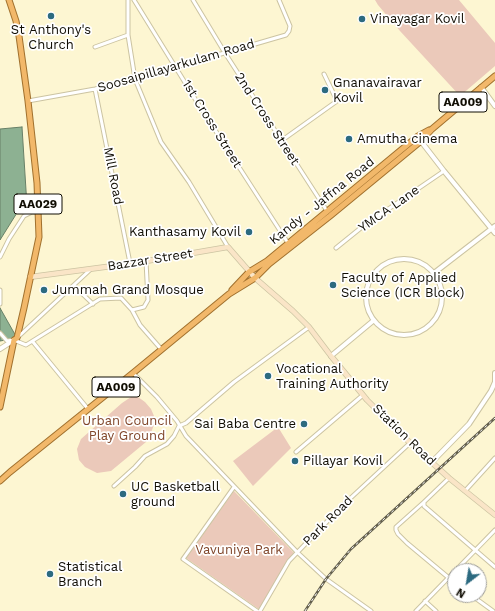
<!DOCTYPE html>
<style>
body{margin:0}
#map{position:relative;width:495px;height:611px;overflow:hidden;background:#fdf6d2;font-family:"Work Sans",sans-serif}
canvas{display:block}
.north{position:absolute;left:447px;top:563px;width:40px;height:40px;box-sizing:border-box;background:#fff;border:1px solid #a09f9b;border-radius:50%;rotate:211deg;font-size:11px;font-weight:700;line-height:16px;text-align:center;color:#110e04}
.north::after{content:'';display:block;margin:auto;width:14px;height:18px;background:#2c6a80;clip-path:polygon(50% 0,100% 100%,50% 72%,0 100%)}
</style>
<div id="map">
<canvas width="495" height="611"></canvas>
<div class="north">N</div>
</div>
<script>
const g = document.querySelector('canvas').getContext('2d');
g.lineJoin = 'round';
function fill(path, color) {
  g.fillStyle = color;
  g.fill(path, 'evenodd');
}
function shape(rows) {
  const path = new Path2D();
  for (const r of rows) {
    if (r.length === 3) {
      path.moveTo(r[0] + r[2], r[1]);
      path.arc(r[0], r[1], r[2], 0, 2 * Math.PI);
      continue;
    }
    path.moveTo(r[0], r[1]);
    for (let i = 2; i < r.length; i += 2) path.lineTo(r[i], r[i + 1]);
  }
  return path;
}
function strokePath(path, color, width, dash) {
  g.strokeStyle = color;
  g.lineWidth = width;
  g.lineCap = dash ? 'butt' : 'round';
  g.setLineDash(dash || []);
  g.stroke(path);
}
function write(font, color, halo, rows, align = 'center') {
  g.font = font + ' "Work Sans",sans-serif';
  g.lineWidth = 3.5;
  g.setLineDash([]);
  g.textBaseline = 'middle';
  g.strokeStyle = halo;
  g.fillStyle = color;
  for (const [text, x, y, turn = 0] of rows) {
    g.save();
    g.translate(x, y);
    g.rotate((+turn || 0) * Math.PI / 180);
    g.textAlign = isNaN(turn) ? turn : align;
    if (halo) g.strokeText(text, 0, 0);
    g.fillText(text, 0, 0);
    g.restore();
  }
}
const green = shape([
 [375,0,459,0,495,43,495,66,460,96,400,31,378,5],
 [131,397,138,397,145,402,151,409,154,416,154,425,150,435,146,442,111,471,97,473,85,467,79,460,77,449,81,439,122,403],
 [278,427,291,448,253,486,233,461],
 [234,491,295,554,260,610,186,558]
]);
const water = shape([
 [22,127,27,206,20,208,0,240,0,129,22,127],
 [0,308,17,338,0,341,0,308]
]);
const minor = shape([
 [128,0,128,35,135,79,161,142,189,182,228,247],
 [134,0,197,102,288,243],
 [193,0,225,53,327,211],
 [95,47,128,35],
 [95,89,130,263],
 [28,101,95,89,135,79,286,35,289,31,290,26,279,0],
 [281,141,337,101,324,74],
 [336,248,362,227,444,171],
 [0,257,9,239,24,216,32,212,39,212],
 [74,286,93,304],
 [0,290,0,304],
 [132,310,144,307,148,300,146,261],
 [0,333,7,341,14,340,26,345,100,299,121,298,132,310,140,325,161,349],
 [18,337,91,269],
 [33,342,88,409],
 [133,373,157,397,177,421,186,436,297,552,326,579,371,611],
 [296,452,363,395],
 [449,478,424,502,424,506,495,567],
 [114,486,135,467,145,456,167,444,174,436,179,426,186,423,234,382,309,327],
 [234,487,183,559,257,611],
 [465,491,495,458],
 [424,502,396,527,396,530,398,534,407,543,455,583],
 [471,595,493,611],
 [425,601,436,611],
 [260,611,289,561,342,506,410,443],
 [416,611,495,530]
]);
const tertiary = shape([
 [481,87,495,106],
 [420,140,444,171,495,233],
 [404,297,38],
 [434,273,495,226],
 [0,349,14,340],
 [331,356,373,321],
 [431,463,469,424,491,391,495,382,495,373]
]);
const secondary = shape([
 [30,277,135,263,228,247,255,278,293,311,309,327,331,356,367,400,406,439,449,478,495,515]
]);
const trunk = shape([
 [232,290,249,272,267,261,418,136,429,130],
 [0,407,14,340,17,338,24,308,39,237,37,183,28,101,19,36,16,21,9,0],
 [0,481,10,472,133,373,229,294,255,278,269,264,330,216,421,141,432,129,495,76]
]);
const rail = shape([
 [305,611,326,579,351,549,495,418]
]);
const markers = [
 [51,16,4,"#2c6a80"],
 [362,19,4,"#2c6a80"],
 [325,90,4,"#2c6a80"],
 [349,139,4,"#2c6a80"],
 [249,232,4,"#2c6a80"],
 [333,285,4,"#2c6a80"],
 [44,290,4,"#2c6a80"],
 [268,376,4,"#2c6a80"],
 [304,424,4,"#2c6a80"],
 [295,461,4,"#2c6a80"],
 [123,494,4,"#2c6a80"],
 [50,574,4,"#2c6a80"]
];
const shields = [
 [463,102,48],
 [38,204,48],
 [116,387,48]
];
const shieldNames = [
 ["AA009",463,102],
 ["AA029",38,204],
 ["AA009",116,387]
];
const poiNames = [
 ["Vinayagar Kovil",370,19],
 ["St Anthony's",51,30,"center"],
 ["Church",51,45,"center"],
 ["Gnanavairavar",333,83],
 ["Kovil",333,98],
 ["Amutha cinema",357,139],
 ["Kanthasamy Kovil",241,232,"right"],
 ["Faculty of Applied",341,278],
 ["Science (ICR Block)",341,293],
 ["Jummah Grand Mosque",52,290],
 ["Vocational",276,369],
 ["Training Authority",276,384],
 ["Sai Baba Centre",296,424,"right"],
 ["Pillayar Kovil",303,461],
 ["UC Basketball",131,487],
 ["ground",131,502],
 ["Statistical",58,567],
 ["Branch",58,582]
];
const streetNames = [
 ["Soosaipillayarkulam Road",176,66,-16],
 ["2nd Cross Street",267,119,57],
 ["1st Cross Street",212,124,58],
 ["Mill Road",113,176,79],
 ["Kandy - Jaffna Road",322,201,-39],
 ["YMCA Lane",389,209,-35],
 ["Bazzar Street",150,260,-9],
 ["Station Road",404,435,44],
 ["Park Road",328,521,-45]
];
const parkNames = [
 ["Urban Council",127,421],
 ["Play Ground",127,436],
 ["Vavuniya Park",239,550]
];
fill(green, '#ebc9ba');
fill(water, '#8db192');
strokePath(water, '#688067', 1);
strokePath(minor, '#ccc4a2', 5);
strokePath(tertiary, '#ccc4a2', 6);
strokePath(secondary, '#ccc4a2', 6);
strokePath(trunk, '#a1712e', 7);
strokePath(minor, '#fff', 3);
strokePath(tertiary, '#fff', 4);
strokePath(secondary, '#fae5c7', 4.5);
strokePath(trunk, '#f2b86a', 5);
strokePath(rail, '#635f4c', 2.5);
strokePath(rail, '#fff', 1, [3]);
for (const [x, y, r, color] of markers) {
  const dot = new Path2D();
  dot.arc(x, y, r, 0, 2 * Math.PI);
  g.fillStyle = color;
  g.fill(dot);
  strokePath(dot, '#fff', 1.5);
}
for (const [x, y, w] of shields) {
  const box = new Path2D();
  box.roundRect(x - w / 2, y - 10, w, 20, 3);
  g.fillStyle = '#fff';
  g.fill(box);
  strokePath(box, '#110e04', 1);
}
write('bold 12px', '#110e04', null, shieldNames);
write('13px', '#110e04', '#fff', poiNames, 'left');
write('13px', '#110e04', '#fff', streetNames);
write('13px', '#80462a', '#fff', parkNames);
</script>
